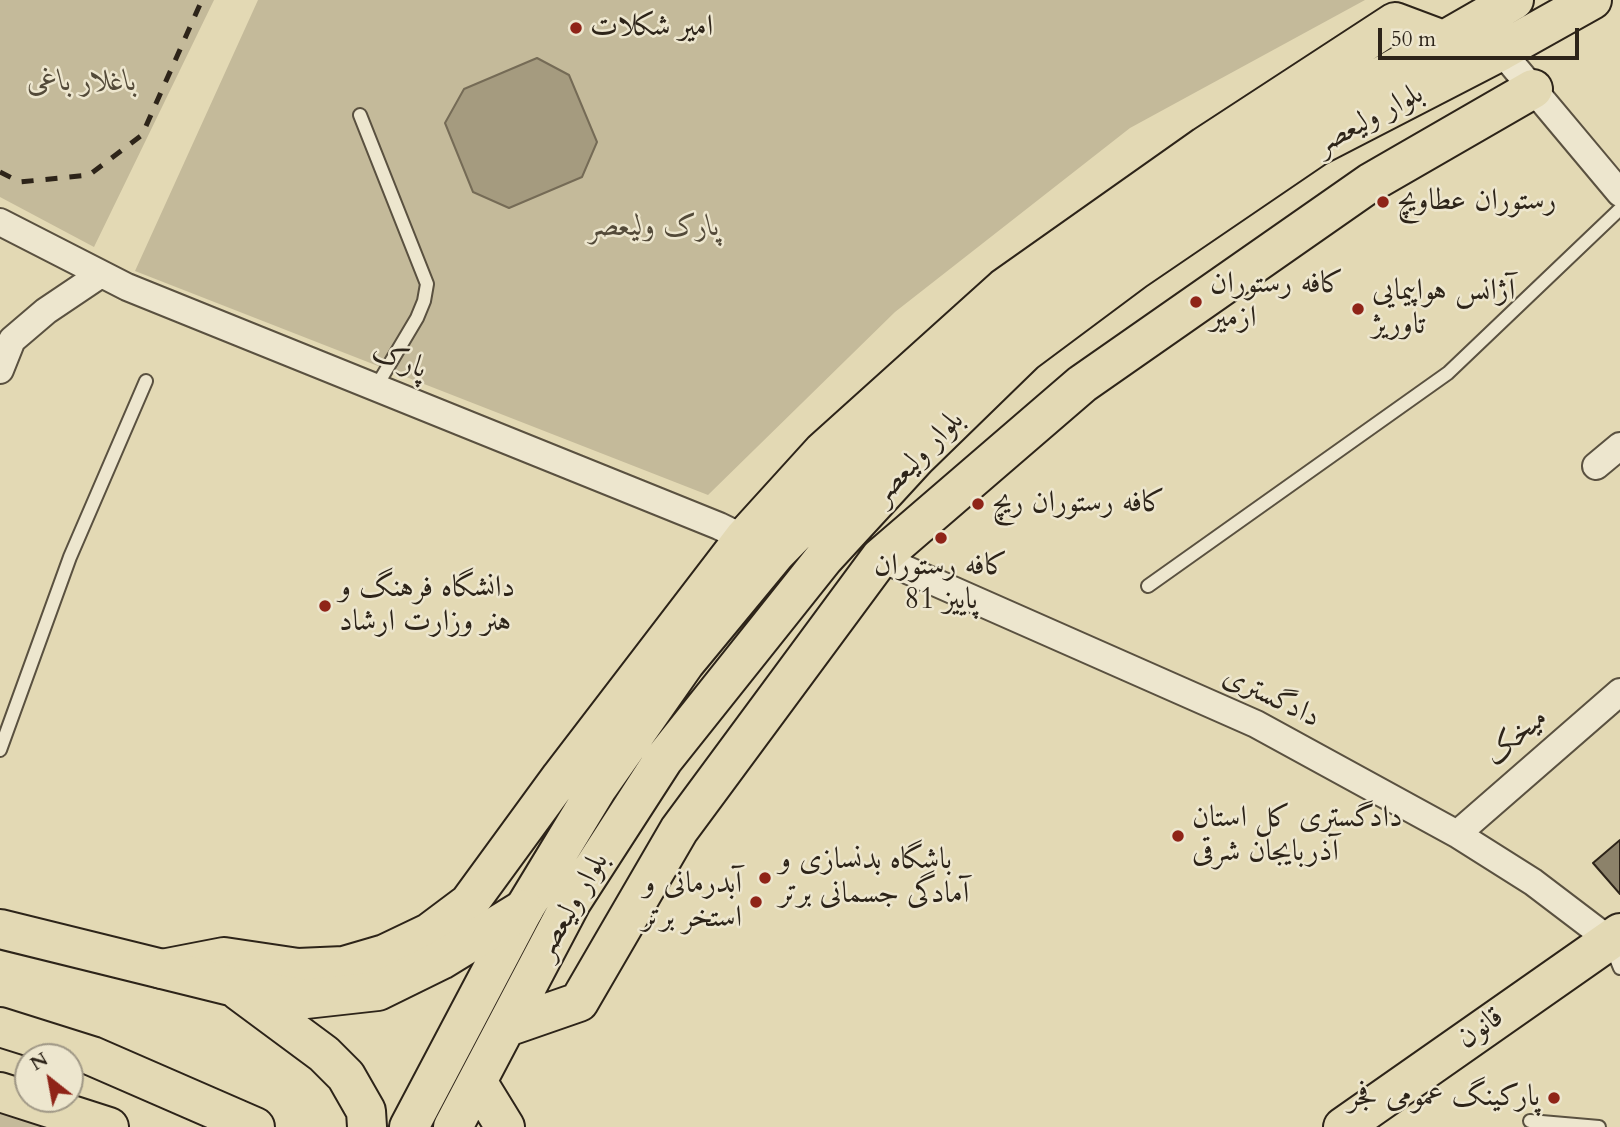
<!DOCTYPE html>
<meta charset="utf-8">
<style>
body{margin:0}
#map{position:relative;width:1620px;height:1127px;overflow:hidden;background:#e3d9b4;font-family:Cardo,serif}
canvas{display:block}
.north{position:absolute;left:14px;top:1043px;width:70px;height:70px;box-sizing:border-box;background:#ede6ce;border:2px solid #a09886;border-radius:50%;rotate:329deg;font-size:19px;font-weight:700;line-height:28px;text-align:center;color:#2d2419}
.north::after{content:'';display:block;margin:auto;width:24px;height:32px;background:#8f2418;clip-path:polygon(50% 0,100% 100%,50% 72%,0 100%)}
.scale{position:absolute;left:1378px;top:28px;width:201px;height:32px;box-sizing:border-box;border:4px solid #2d2419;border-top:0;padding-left:9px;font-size:21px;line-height:24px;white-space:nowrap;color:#2d2419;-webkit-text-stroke:5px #ede6ce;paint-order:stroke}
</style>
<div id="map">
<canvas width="1620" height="1127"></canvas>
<div class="north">N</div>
<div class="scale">50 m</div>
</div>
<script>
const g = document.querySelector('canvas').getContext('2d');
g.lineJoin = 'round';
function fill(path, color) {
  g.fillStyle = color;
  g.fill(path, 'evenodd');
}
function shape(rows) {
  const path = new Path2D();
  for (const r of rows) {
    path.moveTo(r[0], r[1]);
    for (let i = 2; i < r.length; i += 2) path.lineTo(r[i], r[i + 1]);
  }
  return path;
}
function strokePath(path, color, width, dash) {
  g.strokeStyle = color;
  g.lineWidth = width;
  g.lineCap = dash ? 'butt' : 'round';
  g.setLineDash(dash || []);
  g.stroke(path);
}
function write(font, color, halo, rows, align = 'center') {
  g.font = font + ' Cardo,Amiri,serif';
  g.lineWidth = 5;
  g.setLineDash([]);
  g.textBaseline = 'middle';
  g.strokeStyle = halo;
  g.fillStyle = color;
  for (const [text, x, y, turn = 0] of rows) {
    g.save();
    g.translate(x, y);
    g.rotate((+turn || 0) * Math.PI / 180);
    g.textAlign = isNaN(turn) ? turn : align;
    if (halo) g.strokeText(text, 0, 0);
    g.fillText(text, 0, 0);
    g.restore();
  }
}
const green = shape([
 [0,0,214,0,94,247,0,197],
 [258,0,1365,0,1130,128,895,312,708,495,135,271],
 [0,1111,47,1127,0,1127]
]);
const water = shape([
 [537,58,569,75,597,142,582,177,509,208,473,192,445,123,464,89,537,58]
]);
const building = shape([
 [1620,840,1620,894,1593,863,1620,840]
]);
const lane = shape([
 [360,115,427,284,424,301,417,318,376,387],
 [1148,586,1448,373,1620,209],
 [0,750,70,557,146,381],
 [1611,946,1620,968],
 [1530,1121,1599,1127]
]);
const street = shape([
 [1501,51,1620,193],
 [0,222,127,287,719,526,758,545],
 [0,370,12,340,46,311,101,274],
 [1596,466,1620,446],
 [880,558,1256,724,1457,834,1533,882,1608,939],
 [1457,834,1620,692]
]);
const primary = shape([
 [162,969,224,957,298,968,344,966,385,954,429,933,469,903,561,777,744,538,823,451,1004,288,1205,146,1395,22,1443,40],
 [507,1027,579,1002,679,830,880,558,1082,384,1370,183,1533,89],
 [478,1083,505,1127],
 [409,1127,524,909,598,787,685,663,776,553,889,438,1009,330,1114,249,1300,123,1514,0],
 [453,1127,572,901,663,760,824,558,916,458,1025,352,1135,270,1317,146,1501,51,1592,0],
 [1343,1127,1620,933]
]);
const highway = shape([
 [0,929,231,986,306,999,378,991,441,960,524,909],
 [239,991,324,1054,346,1076,366,1111,367,1127],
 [0,1027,92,1056,255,1127],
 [0,1092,109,1127]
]);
const rail = shape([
 [0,172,20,182,89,175,142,135,202,0]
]);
const markers = [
 [576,28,7,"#8f2418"],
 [1383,202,7,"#8f2418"],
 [1196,302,7,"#8f2418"],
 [1358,309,7,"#8f2418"],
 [978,504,7,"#8f2418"],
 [941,538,7,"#8f2418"],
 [325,606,7,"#8f2418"],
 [1178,836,7,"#8f2418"],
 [765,878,7,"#8f2418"],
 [756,902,7,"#8f2418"],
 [1554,1098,7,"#8f2418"]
];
const poiNames = [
 ["امیر شکلات",590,28],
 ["رستوران عطاویچ",1397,202],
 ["کافه رستوران",1210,285],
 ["ازمیر",1210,319],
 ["آژانس هواپیمایی",1372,292],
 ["تاوریژ",1372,326],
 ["کافه رستوران ریچ",992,504],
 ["کافه رستوران",941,567,"center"],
 ["پاییز 81",941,601,"center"],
 ["دانشگاه فرهنگ و",339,589],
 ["هنر وزارت ارشاد",339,623],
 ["دادگستری کل استان",1192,819],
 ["آذربایجان شرقی",1192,853],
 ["باشگاه بدنسازی و",779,861],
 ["آمادگی جسمانی برتر",779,895],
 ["آبدرمانی و",742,885,"right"],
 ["استخر برتر",742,919,"right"],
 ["پارکینگ عمومی فجر",1540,1098,"right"]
];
const parkNames = [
 ["باغلار باغی",82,83],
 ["پارک ولیعصر",654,228]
];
const streetNames = [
 ["بلوار ولیعصر",1370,120,-28],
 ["پارک",399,361,22],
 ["بلوار ولیعصر",919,458,-46],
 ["دادگستری",1271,698,26],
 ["میخک",1517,738,-41],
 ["بلوار ولیعصر",573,906,-60],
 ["قانون",1481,1029,-35]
];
fill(green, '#c4ba9a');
fill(water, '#a59b7f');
strokePath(water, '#756b56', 2);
fill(building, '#8c826a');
strokePath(building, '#2d2419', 2);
strokePath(lane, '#5a5140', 16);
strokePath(street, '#5a5140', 30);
strokePath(primary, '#2d2419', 42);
strokePath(highway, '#2d2419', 42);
strokePath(lane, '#ede6ce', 12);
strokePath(street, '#ede6ce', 26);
strokePath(primary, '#e3d9b4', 38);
strokePath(highway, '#e3d9b4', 38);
strokePath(rail, '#2d2419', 5, [12, 12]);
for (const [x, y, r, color] of markers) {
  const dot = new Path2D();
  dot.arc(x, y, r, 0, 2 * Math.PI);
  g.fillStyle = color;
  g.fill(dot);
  strokePath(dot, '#ede6ce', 2.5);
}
write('30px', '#2d2419', '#ede6ce', poiNames, 'left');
write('italic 30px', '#534a39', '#ede6ce', parkNames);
write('30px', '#2d2419', '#ede6ce', streetNames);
</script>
